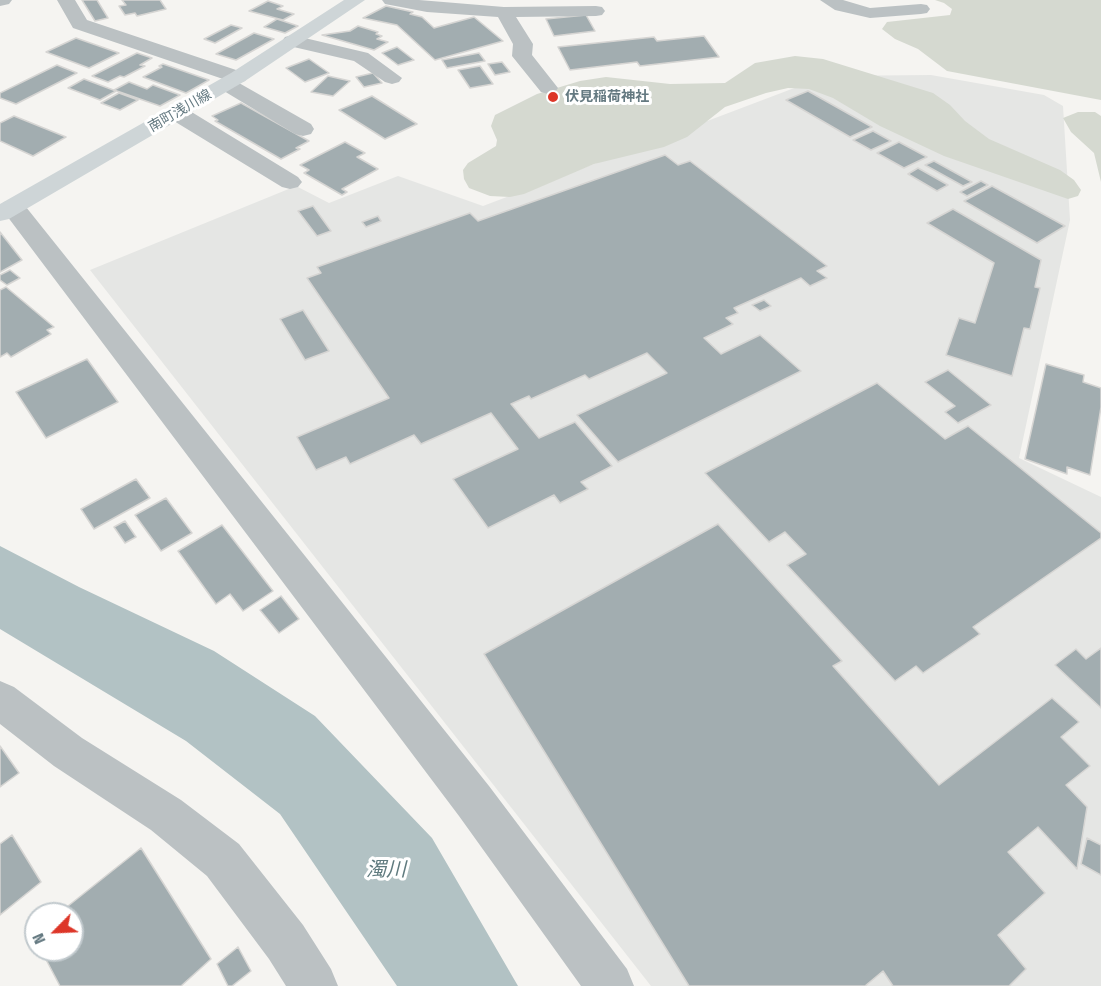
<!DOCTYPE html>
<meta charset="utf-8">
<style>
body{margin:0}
#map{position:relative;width:1101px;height:986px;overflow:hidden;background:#f5f4f1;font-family:"Fira Sans Condensed",sans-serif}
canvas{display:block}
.north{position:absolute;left:24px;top:902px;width:60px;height:60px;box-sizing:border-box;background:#fff;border:2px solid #c1c9cd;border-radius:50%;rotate:246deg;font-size:16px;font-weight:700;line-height:24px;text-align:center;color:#647981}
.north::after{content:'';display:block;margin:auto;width:21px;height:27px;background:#dd3628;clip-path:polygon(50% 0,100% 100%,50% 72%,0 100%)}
</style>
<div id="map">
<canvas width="1101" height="986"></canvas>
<div class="north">N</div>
</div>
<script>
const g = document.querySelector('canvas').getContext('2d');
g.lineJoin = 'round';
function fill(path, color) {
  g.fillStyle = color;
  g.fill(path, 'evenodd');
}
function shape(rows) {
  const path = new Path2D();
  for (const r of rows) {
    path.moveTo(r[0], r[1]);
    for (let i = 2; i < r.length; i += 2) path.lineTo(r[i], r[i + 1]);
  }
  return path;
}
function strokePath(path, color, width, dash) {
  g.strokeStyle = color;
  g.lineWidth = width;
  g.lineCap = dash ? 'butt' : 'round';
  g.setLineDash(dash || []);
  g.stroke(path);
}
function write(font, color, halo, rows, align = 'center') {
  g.font = font + ' "Fira Sans Condensed","Noto Sans JP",sans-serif';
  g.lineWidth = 6;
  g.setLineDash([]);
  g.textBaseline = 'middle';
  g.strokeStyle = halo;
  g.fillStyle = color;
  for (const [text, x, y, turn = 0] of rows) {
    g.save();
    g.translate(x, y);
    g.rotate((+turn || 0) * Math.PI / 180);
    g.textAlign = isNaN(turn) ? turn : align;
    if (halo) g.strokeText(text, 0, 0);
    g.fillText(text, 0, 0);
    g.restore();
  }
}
const built = shape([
 [931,75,1044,95,1063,106,1070,220,1019,458,1101,497,1101,986,651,986,90,270,296,186,329,203,398,176,483,206,826,76]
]);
const green = shape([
 [935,0,1101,0,1101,100,947,71,918,49,895,39,882,29,887,22,950,15,952,9,944,3],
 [795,56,823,59,933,93,950,105,965,121,989,139,1060,170,1074,180,1081,190,1078,196,1068,199,944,156,880,126,833,98,809,89,788,88,766,93,725,107,687,137,664,147,594,164,524,194,510,197,490,196,469,188,464,179,463,170,468,163,496,146,497,140,491,126,495,115,537,94,580,81,606,77,670,84,725,83,755,63],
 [1078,112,1095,112,1101,116,1101,182,1094,153,1071,132,1063,118]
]);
const water = shape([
 [0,546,79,587,214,651,315,716,432,838,518,986,397,986,280,814,186,741,0,629]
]);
const building = shape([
 [82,0,97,0,108,18,95,21,82,0],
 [122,0,160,0,166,9,137,16,135,13,125,15,119,6,126,5,122,0],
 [268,1,283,6,277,9,294,14,283,20,249,11,268,1],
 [386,6,413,12,410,14,422,17,434,28,474,17,503,41,435,60,397,25,363,18,386,6],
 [586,15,595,31,554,36,546,19,586,15],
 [277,19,298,26,285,33,264,27,277,19],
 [231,25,242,28,215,43,204,39,231,25],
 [358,26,378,32,376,34,382,36,377,39,388,42,374,50,322,35,350,31,358,26],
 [254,33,274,39,236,60,216,54,254,33],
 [704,36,719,57,640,66,637,62,570,70,558,47,654,37,657,41,704,36],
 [76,38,119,53,89,68,46,52,76,38],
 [397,47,414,60,398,65,382,53,397,47],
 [137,53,152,58,140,65,145,66,124,77,120,76,108,82,92,76,137,53],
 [479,53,485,61,447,68,442,60,479,53],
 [309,59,329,73,305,82,286,68,309,59],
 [502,62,510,72,495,75,488,64,502,62],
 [163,64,166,65,209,80,186,93,143,77,162,67,159,66,163,64],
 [57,65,77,73,16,104,0,98,0,93,57,65],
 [480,66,493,84,470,88,458,70,480,66],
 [373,73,382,83,364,87,356,77,373,73],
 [328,76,350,81,333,96,311,92,328,76],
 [84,79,116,91,100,100,68,88,84,79],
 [129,82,147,89,153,85,180,95,160,106,114,90,129,82],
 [808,91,872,127,850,137,786,100,808,91],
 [119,93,138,100,120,110,101,103,119,93],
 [372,96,417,124,385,139,339,110,372,96],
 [241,103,309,141,296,148,300,149,281,159,215,121,218,120,212,116,241,103],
 [14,116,66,137,33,156,0,141,0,123,14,116],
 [873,131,891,141,871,150,853,140,873,131],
 [345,142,365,153,357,157,378,169,342,189,347,192,342,195,304,173,309,170,300,165,345,142],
 [899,142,927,157,904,168,877,153,899,142],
 [665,155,678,165,690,161,827,266,817,271,827,278,810,286,801,278,734,308,738,313,726,318,733,324,704,338,721,354,760,335,801,371,618,462,577,415,667,373,647,353,589,379,585,375,531,399,529,396,511,404,539,438,575,422,612,466,581,482,588,489,560,503,554,495,488,528,453,479,518,449,491,413,421,444,414,435,350,464,346,457,316,470,297,437,389,398,307,278,321,273,317,267,470,213,478,221,665,155],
 [934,161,972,182,963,186,925,165,934,161],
 [918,168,948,185,937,191,908,174,918,168],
 [981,181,988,185,967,196,960,192,981,181],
 [992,186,1065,226,1037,243,964,201,992,186],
 [313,206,331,231,317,236,298,211,313,206],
 [953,209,1041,260,1035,287,1040,288,1030,329,1024,328,1012,376,946,355,959,318,975,323,994,263,927,223,953,209],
 [378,216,381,221,366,227,362,222,378,216],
 [0,232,22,260,0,272,0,232],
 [10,270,20,278,7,285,0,280,0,275,10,270],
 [6,287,54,327,47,330,51,334,11,357,7,353,0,357,0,290,6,287],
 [764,300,771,306,760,311,752,305,764,300],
 [303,310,329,351,305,360,280,319,303,310],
 [87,359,118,402,46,438,16,392,87,359],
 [1046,364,1084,375,1083,382,1101,388,1101,407,1090,475,1067,467,1067,474,1025,459,1046,364],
 [948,370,991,405,958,423,945,412,955,406,925,382,948,370],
 [877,383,945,439,968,426,1101,533,1101,538,973,627,980,634,923,673,916,666,895,681,787,565,806,554,785,532,769,542,705,473,877,383],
 [136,479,150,498,94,529,81,509,136,479],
 [166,498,192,533,161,551,135,515,166,498],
 [125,521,136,537,125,543,114,527,125,521],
 [718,524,842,661,833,666,939,785,1052,698,1079,722,1061,737,1090,766,1066,785,1087,807,1077,869,1038,827,1008,852,1045,893,998,935,1026,969,1009,986,893,986,883,971,865,986,689,986,484,654,718,524],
 [222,525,273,591,243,611,230,594,216,604,178,551,222,525],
 [281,596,299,619,279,633,260,610,281,596],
 [1101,648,1101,708,1055,665,1076,649,1086,659,1101,648],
 [0,746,19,773,0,787,0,746],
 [12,835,41,882,0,915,0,844,12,835],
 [1087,838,1101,845,1101,875,1081,864,1087,838],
 [141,848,211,959,181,986,60,986,41,950,72,950,72,914,58,914,141,848],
 [238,947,251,971,232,986,228,986,217,964,238,947]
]);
const street = shape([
 [0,0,12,0,9,4,0,6,0,0],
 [57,0,75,0,87,20,245,73,248,77,245,81,239,83,311,124,314,129,311,134,303,136,295,134,219,88,216,84,223,79,73,28,57,0],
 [382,0,419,0,504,7,596,6,602,7,605,11,602,15,596,16,516,17,533,44,532,55,558,88,555,92,548,94,541,92,512,56,513,44,498,17,427,12,385,4,382,0],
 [820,0,843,0,870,8,921,4,927,5,930,9,927,13,921,14,870,18,835,10,820,0],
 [292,35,368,53,402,78,399,82,392,84,385,82,354,61,285,45,282,41,285,37,292,35],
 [177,107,185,108,298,177,302,182,298,187,290,189,282,187,169,118,166,113,169,108,177,107],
 [13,200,22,202,489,786,627,969,634,986,581,986,459,816,4,212,1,207,4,202,13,200],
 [0,681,14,687,82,738,181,800,239,844,303,925,331,969,338,986,286,986,269,959,207,876,151,830,54,766,0,724,0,681]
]);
const secondary = shape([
 [344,0,365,0,245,81,9,219,0,221,0,204,231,73,344,0]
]);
const markers = [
 [553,97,6,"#dd3628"]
];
const farPoinames = [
 ["伏見稲荷神社",565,97]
];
const farStreetnames = [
 ["南町浅川線",180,111,-30]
];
const nearWaternames = [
 ["濁川",386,870]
];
fill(built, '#e5e6e4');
fill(green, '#d5d9d0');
fill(water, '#b2c2c4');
fill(building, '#a2adb0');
strokePath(building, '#d6d5d3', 1.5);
fill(street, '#bbc1c3');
fill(secondary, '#ced5d7');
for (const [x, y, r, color] of markers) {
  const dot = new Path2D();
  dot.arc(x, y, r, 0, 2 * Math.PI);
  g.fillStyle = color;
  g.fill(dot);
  strokePath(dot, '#fff', 2);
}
write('bold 14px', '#647981', '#fff', farPoinames, 'left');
write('14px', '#647981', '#fff', farStreetnames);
write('italic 20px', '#607b7f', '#fff', nearWaternames);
</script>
